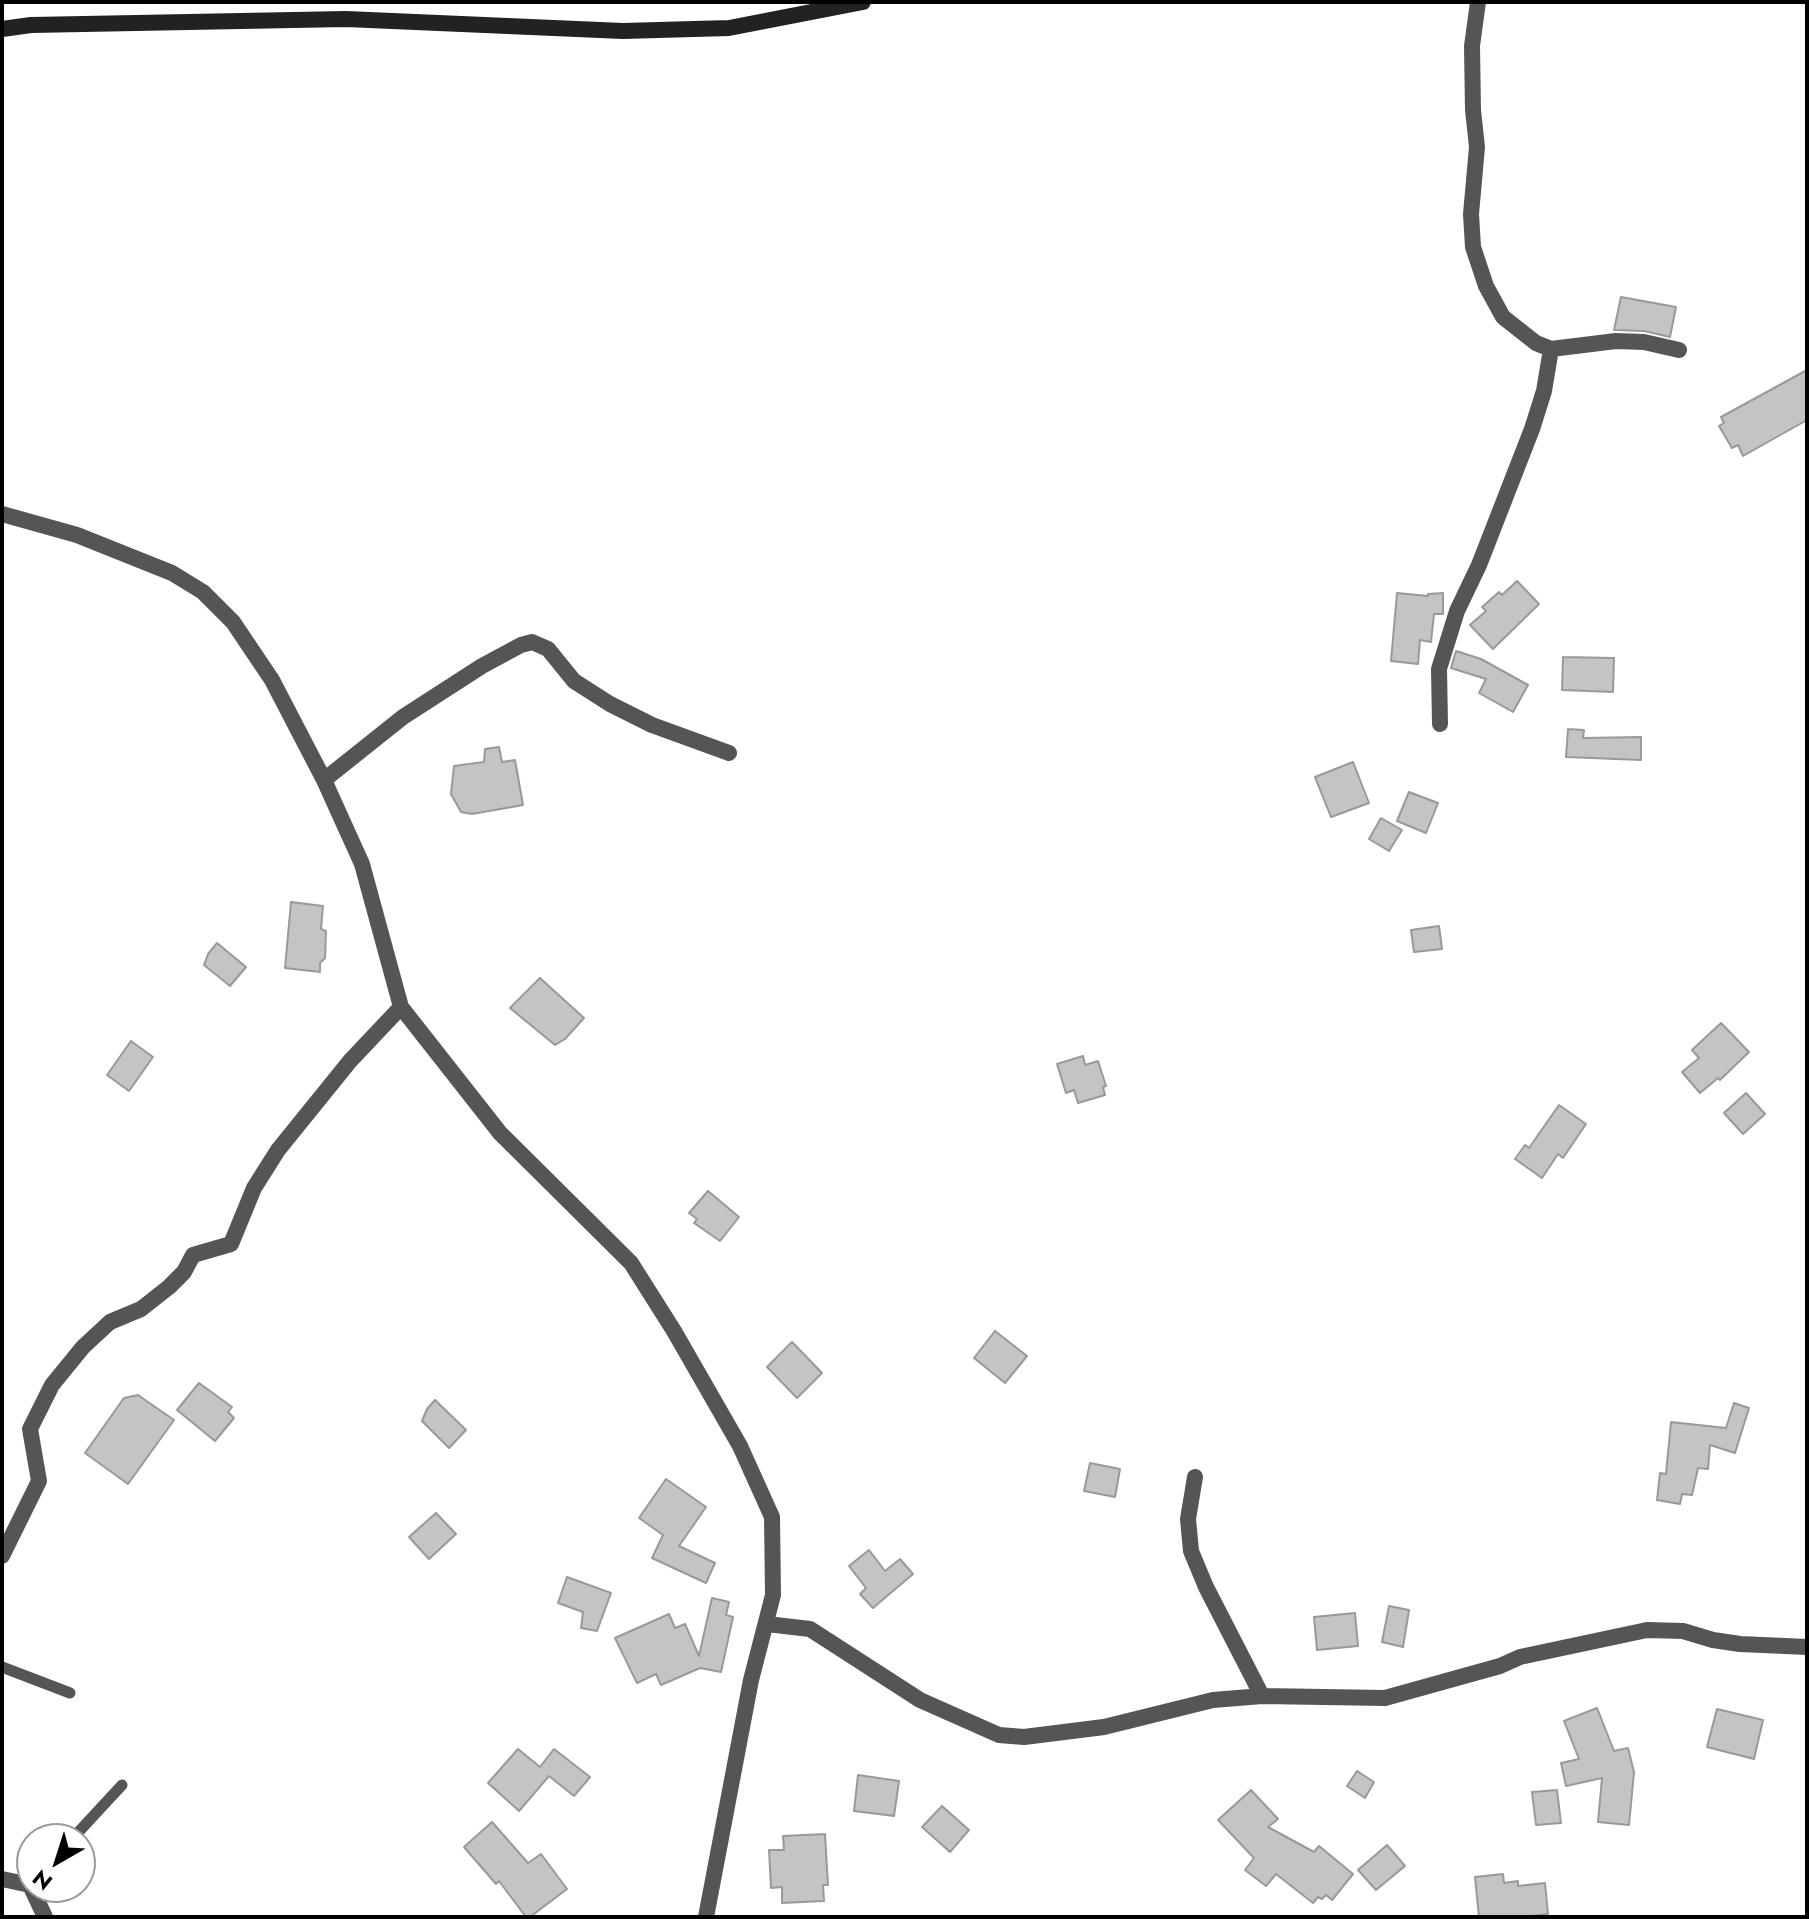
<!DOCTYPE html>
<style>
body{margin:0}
#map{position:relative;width:1809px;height:1919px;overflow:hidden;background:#fff;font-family:Jost,sans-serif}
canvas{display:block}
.frame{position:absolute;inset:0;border:4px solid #000;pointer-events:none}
.north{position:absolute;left:16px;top:1823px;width:80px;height:80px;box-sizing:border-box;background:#fff;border:2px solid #999;border-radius:50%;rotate:219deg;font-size:22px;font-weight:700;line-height:32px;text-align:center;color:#000}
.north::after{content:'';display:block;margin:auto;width:28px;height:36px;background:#000;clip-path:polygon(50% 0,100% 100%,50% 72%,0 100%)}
</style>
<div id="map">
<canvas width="1809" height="1919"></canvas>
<div class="frame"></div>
<div class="north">N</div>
</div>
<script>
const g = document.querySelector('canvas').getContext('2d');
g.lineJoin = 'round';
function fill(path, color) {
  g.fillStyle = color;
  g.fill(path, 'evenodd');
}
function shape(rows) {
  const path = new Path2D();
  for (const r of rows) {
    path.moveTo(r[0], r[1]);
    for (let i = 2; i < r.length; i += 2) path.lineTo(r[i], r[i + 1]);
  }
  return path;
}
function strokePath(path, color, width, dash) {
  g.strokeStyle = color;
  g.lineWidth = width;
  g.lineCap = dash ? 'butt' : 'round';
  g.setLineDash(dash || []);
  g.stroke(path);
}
const building = shape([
 [1621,297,1676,307,1670,337,1644,331,1614,330,1621,297],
 [1807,370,1807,420,1743,456,1738,445,1732,448,1719,426,1724,423,1721,417,1807,370],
 [1517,581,1539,604,1493,649,1470,625,1486,611,1482,607,1499,592,1502,595,1517,581],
 [1397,593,1428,596,1428,594,1443,593,1443,614,1434,614,1431,642,1420,640,1418,664,1391,661,1397,593],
 [1456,651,1481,659,1528,685,1513,712,1479,693,1486,679,1451,668,1456,651],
 [1563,657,1614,658,1613,692,1562,690,1563,657],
 [1568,729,1584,730,1583,738,1641,737,1641,760,1566,757,1568,729],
 [499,747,502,762,515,760,523,805,472,814,461,812,451,794,454,766,484,762,485,749,499,747],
 [1353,762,1369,803,1331,817,1315,777,1353,762],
 [1409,792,1438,803,1426,833,1397,821,1409,792],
 [1381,818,1402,830,1389,851,1369,839,1381,818],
 [291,902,323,906,321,929,326,931,325,958,320,963,320,972,285,968,291,902],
 [1439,926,1442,949,1414,952,1411,930,1439,926],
 [217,943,246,967,230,986,204,965,208,954,217,943],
 [540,978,584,1018,565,1039,555,1045,510,1008,540,978],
 [1721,1023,1749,1052,1720,1080,1718,1078,1700,1093,1682,1072,1699,1058,1692,1050,1721,1023],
 [131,1041,153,1057,129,1091,107,1075,131,1041],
 [1083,1056,1085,1065,1098,1061,1106,1086,1103,1087,1105,1095,1078,1103,1074,1090,1066,1093,1057,1064,1083,1056],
 [1746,1093,1765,1114,1743,1134,1724,1113,1746,1093],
 [1559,1105,1586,1124,1563,1158,1558,1154,1542,1178,1515,1159,1525,1145,1529,1148,1559,1105],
 [708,1191,739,1217,720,1241,694,1223,697,1219,689,1213,708,1191],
 [995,1331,1027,1356,1005,1383,974,1358,995,1331],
 [792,1342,822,1373,797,1398,767,1367,792,1342],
 [199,1383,232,1407,228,1412,234,1418,215,1441,177,1410,199,1383],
 [138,1395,174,1420,128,1484,85,1453,124,1398,138,1395],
 [435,1400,466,1430,449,1448,422,1421,427,1409,435,1400],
 [1734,1403,1749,1408,1735,1453,1710,1445,1708,1469,1698,1468,1692,1495,1682,1494,1680,1504,1657,1500,1660,1473,1666,1474,1671,1422,1726,1428,1734,1403],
 [1090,1463,1120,1469,1115,1497,1084,1491,1090,1463],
 [666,1479,706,1507,679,1546,715,1563,706,1583,652,1558,663,1535,639,1518,666,1479],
 [436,1513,456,1534,429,1559,409,1537,436,1513],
 [869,1550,885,1571,900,1559,913,1574,873,1608,860,1594,866,1588,849,1566,869,1550],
 [567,1577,611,1593,597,1631,581,1628,583,1612,558,1603,567,1577],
 [712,1598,729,1602,726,1615,733,1617,721,1672,700,1668,661,1685,656,1674,637,1683,615,1638,669,1614,675,1628,685,1624,699,1656,712,1598],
 [1389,1606,1409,1610,1403,1647,1382,1642,1389,1606],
 [1355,1613,1358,1646,1317,1650,1314,1617,1355,1613],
 [1597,1708,1614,1751,1628,1748,1634,1772,1629,1825,1598,1822,1602,1778,1566,1786,1561,1763,1579,1759,1564,1721,1597,1708],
 [1717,1709,1763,1720,1754,1759,1707,1747,1717,1709],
 [518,1749,540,1767,554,1749,590,1777,574,1796,549,1776,519,1811,488,1783,518,1749],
 [1357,1771,1374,1782,1365,1798,1347,1786,1357,1771],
 [858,1775,899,1781,894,1816,854,1811,858,1775],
 [1251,1790,1278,1819,1268,1827,1314,1852,1319,1846,1353,1874,1332,1900,1326,1895,1322,1899,1318,1897,1313,1903,1276,1874,1266,1886,1245,1870,1254,1858,1218,1820,1251,1790],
 [1557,1790,1561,1823,1536,1825,1532,1792,1557,1790],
 [942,1806,969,1830,950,1852,922,1827,942,1806],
 [492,1822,528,1863,541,1854,567,1889,530,1917,526,1917,499,1881,496,1884,464,1847,492,1822],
 [825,1834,828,1885,823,1885,824,1901,782,1903,782,1887,771,1888,769,1850,784,1850,783,1836,825,1834],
 [1387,1845,1405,1866,1376,1890,1358,1870,1387,1845],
 [1503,1874,1504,1883,1518,1881,1518,1886,1545,1883,1548,1914,1521,1917,1479,1917,1475,1877,1503,1874]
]);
const lane = shape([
 [2,1667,70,1693],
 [72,1839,122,1785]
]);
const street = shape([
 [1478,2,1472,46,1473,110,1477,147,1471,214,1473,247,1486,286,1503,317,1536,343,1551,349,1616,341,1644,342,1679,350],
 [2,514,77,535,172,573,203,592,233,622,272,680,324,780,362,864,401,1007,500,1133,631,1263,674,1331,740,1446,772,1517,773,1595,751,1680,706,1917],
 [1440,724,1439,669,1457,611,1479,565,1532,429,1544,391,1551,349],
 [324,780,403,717,482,666,521,645,532,642,548,649,574,681,610,704,652,725,729,753],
 [1195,1477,1188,1519,1191,1551,1206,1587,1262,1696],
 [2,1556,39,1481,30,1429,52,1385,83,1347,110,1322,141,1309,169,1287,184,1272,193,1255,231,1244,254,1188,278,1150,350,1061,401,1007],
 [767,1624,810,1629,920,1700,999,1735,1024,1737,1104,1727,1213,1700,1262,1696,1385,1698,1500,1666,1520,1657,1647,1630,1683,1631,1713,1640,1740,1644,1807,1647],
 [2,1879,30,1885,45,1917]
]);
const secondary = shape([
 [2,29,31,25,346,19,623,31,729,28,863,2]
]);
fill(building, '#c4c4c4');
strokePath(building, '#999', 2);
strokePath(lane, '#555', 11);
strokePath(street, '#555', 16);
strokePath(secondary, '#222', 16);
</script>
